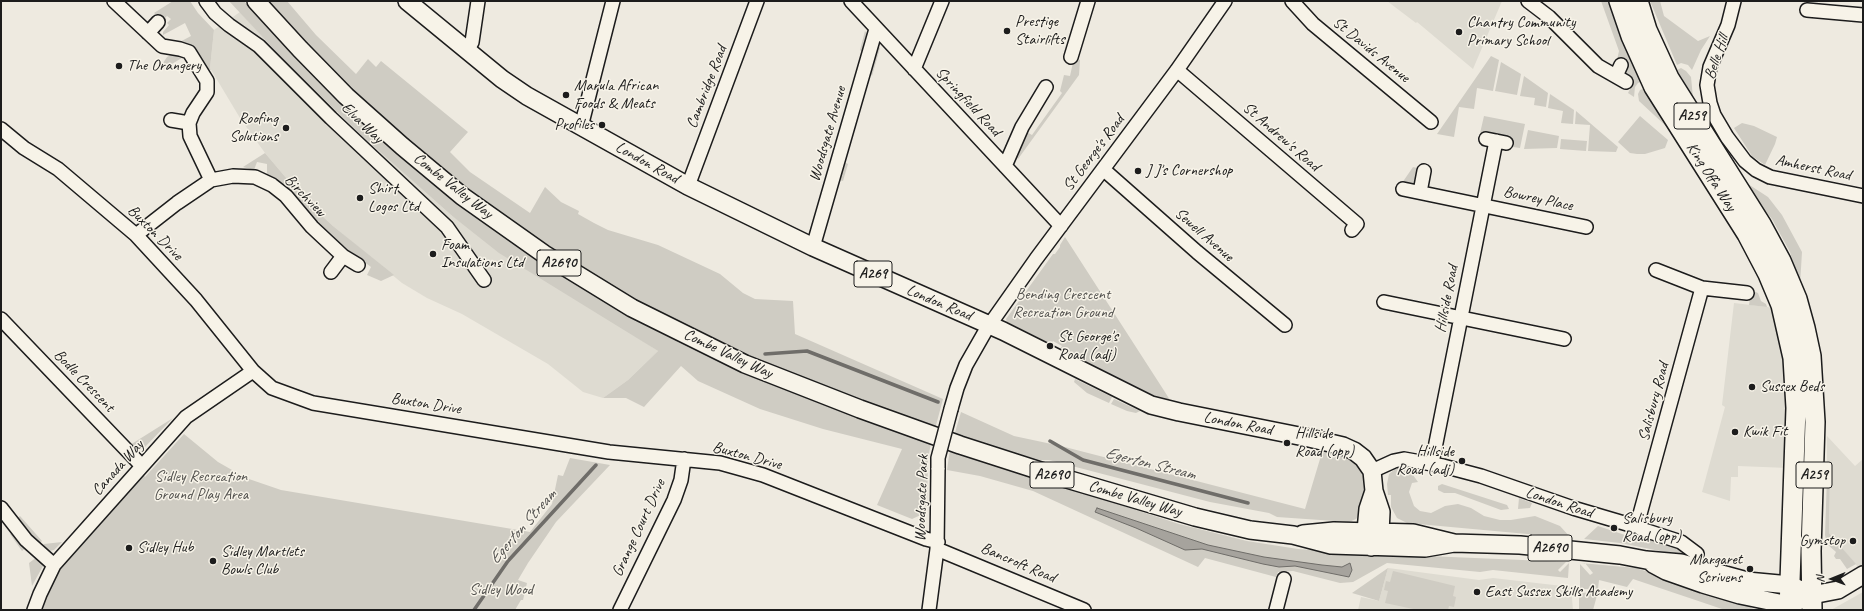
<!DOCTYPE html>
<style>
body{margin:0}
#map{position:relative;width:1864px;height:611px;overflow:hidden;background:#eeeae0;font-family:Caveat,sans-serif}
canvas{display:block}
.frame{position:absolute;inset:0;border:2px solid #1c1c1c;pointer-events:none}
.north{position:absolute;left:1812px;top:559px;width:40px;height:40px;-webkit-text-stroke:3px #f7f3e8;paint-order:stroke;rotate:269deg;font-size:11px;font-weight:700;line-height:16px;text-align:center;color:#1c1c1c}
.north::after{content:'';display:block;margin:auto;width:14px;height:18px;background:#1c1c1c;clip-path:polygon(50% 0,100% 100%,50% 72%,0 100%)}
</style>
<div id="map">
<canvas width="1864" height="611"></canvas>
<div class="frame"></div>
<div class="north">N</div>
</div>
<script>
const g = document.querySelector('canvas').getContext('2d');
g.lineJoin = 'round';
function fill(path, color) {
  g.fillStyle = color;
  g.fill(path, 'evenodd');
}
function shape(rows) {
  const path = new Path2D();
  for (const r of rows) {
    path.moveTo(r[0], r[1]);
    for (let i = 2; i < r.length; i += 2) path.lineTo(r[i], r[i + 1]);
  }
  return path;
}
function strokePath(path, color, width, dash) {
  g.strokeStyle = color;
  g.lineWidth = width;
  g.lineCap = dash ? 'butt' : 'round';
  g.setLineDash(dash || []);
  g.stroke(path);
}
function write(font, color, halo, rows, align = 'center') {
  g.font = font + ' Caveat,sans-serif';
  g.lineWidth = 3;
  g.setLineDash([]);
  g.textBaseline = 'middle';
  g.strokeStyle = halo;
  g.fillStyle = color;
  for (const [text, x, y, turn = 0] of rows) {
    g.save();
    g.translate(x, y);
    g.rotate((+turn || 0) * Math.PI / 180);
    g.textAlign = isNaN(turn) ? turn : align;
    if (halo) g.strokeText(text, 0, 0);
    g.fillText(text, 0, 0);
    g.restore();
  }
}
const built = shape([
 [1387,1,1502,1,1473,69,1417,22,1416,23],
 [240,12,284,60,362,136,451,215,658,351,628,380,603,398,583,392,548,364,462,314,427,298,402,283,333,226,304,199,265,153,240,118,210,68,214,30],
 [1734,303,1776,308,1786,352,1788,468,1738,466,1738,477,1731,477,1730,501,1702,492,1725,407,1722,405],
 [1827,436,1855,466,1863,459,1863,573,1829,533,1830,476,1827,476],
 [1388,568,1479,580,1493,578,1571,587,1573,610,1358,610,1361,597,1379,601],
 [1863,592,1863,610,1831,610]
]);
const green = shape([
 [173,1,190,1,198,13,214,30,210,68,211,70,207,69,176,44,191,36,185,23,163,35,163,32,169,25,167,23,171,19,167,16,163,20,154,13],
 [229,1,244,1,294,54,374,133,421,172,462,205,567,278,640,321,749,374,861,419,931,443,928,459,927,508,925,513,912,519,877,505,902,449,823,429,760,409,698,381,681,366,644,407,626,398,603,398,628,380,658,351,499,253,451,215,362,136,284,60],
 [268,1,287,1,316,35,356,74,368,59,376,67,381,61,468,132,450,152,470,172,530,213,545,187,561,202,579,211,578,214,594,223,608,230,658,245,720,274,743,293,755,299,793,301,795,334,943,399,935,429,807,382,738,351,641,304,548,249,467,191,352,93],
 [1601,1,1610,1,1627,53,1630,52,1644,81,1638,83,1635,87,1634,97,1628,93,1630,89,1627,87,1630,78,1625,72,1625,65,1617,60,1619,51],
 [1650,1,1660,1,1664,16,1698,41,1710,36,1701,50,1692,70,1688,65,1681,63,1677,65],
 [865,31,869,36,864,54,860,50],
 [877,44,880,48,872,76,868,72],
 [174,53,185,56,162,70,159,69,167,57],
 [1491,56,1499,60,1493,91,1477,88,1474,109,1459,107,1454,137,1437,134],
 [1074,58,1080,60,1079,75,1018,159,1015,155,1025,131,1032,135,1062,93,1060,91,1064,75,1070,76],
 [1501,62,1521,74,1517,95,1495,91],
 [1681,68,1686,71,1691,77,1693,98,1677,70],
 [1524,76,1548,93,1546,107,1534,105,1535,98,1520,96],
 [1647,87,1670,125,1667,127,1639,101,1638,94,1640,90],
 [1550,94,1574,110,1573,124,1561,123,1563,111,1548,108],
 [1576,111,1618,147,1616,152,1588,151,1590,125,1575,124],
 [1484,116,1525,124,1520,148,1478,142],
 [1640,116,1668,140,1665,148,1645,154,1637,154,1630,153,1618,142],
 [1742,123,1754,126,1777,137,1775,144,1765,165,1752,156,1734,128],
 [1528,130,1559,136,1557,148,1524,149],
 [1561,139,1587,141,1586,151,1560,149],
 [265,153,304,199,333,226,394,275,381,281,367,275,371,267,347,249,317,224,267,177,267,164,257,162,254,170,243,167],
 [844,162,848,164,843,181,839,180],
 [1413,167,1421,169,1416,183,1412,185,1402,183],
 [1748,184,1768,197,1782,215,1802,252,1800,285,1790,252,1772,219,1749,192],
 [1065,237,1163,389,1170,400,1153,396,1060,349,1062,346,1053,341,1051,344,1007,322,1006,319,1053,254,1055,254,1060,247,1060,245],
 [1751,290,1758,293,1761,301,1766,304,1767,307,1749,305],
 [1075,379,1112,397,1109,403,1087,393,1074,382],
 [1114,399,1140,411,1136,413,1127,411,1111,404],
 [961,412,1014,436,1061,446,1305,509,1323,449,1349,458,1358,467,1364,478,1364,503,1362,512,1356,519,1349,522,1277,517,1269,513,1210,502,1049,460,1040,460,954,436],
 [173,418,142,450,135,449,130,445],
 [184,434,218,462,246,478,281,490,530,532,552,504,558,475,563,476,570,458,610,465,556,522,528,563,518,580,527,583,523,600,521,600,515,610,39,610,56,575,70,556,143,474,145,477],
 [950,449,1179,524,1247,541,1298,549,1356,553,1570,562,1566,562,1558,570,1560,572,1569,563,1568,578,1493,570,1480,572,1387,563,1353,582,1340,583,1293,571,1278,572,1276,577,1205,558,1198,567,1033,491,980,476,947,470],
 [1399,466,1414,466,1413,475,1418,482,1412,483,1409,492,1414,506,1420,511,1431,513,1445,506,1458,504,1471,508,1484,516,1500,520,1511,520,1535,516,1560,526,1571,538,1407,523,1397,518,1391,507,1391,495,1388,495,1387,484,1389,474],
 [1830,475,1829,533,1856,564,1847,569,1840,559,1836,559,1834,556,1836,552,1827,544,1825,535,1827,476],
 [1442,484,1507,505,1509,509,1501,510,1455,493,1444,493,1438,490,1438,486],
 [1519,498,1532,503,1530,508,1518,509],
 [20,516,42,541,38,545,16,519],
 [1598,526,1625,535,1627,532,1673,546,1684,551,1680,555,1620,543,1584,539],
 [14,531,27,547,22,551,10,534],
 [62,542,54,550,50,551,41,548,44,544],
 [37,557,43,566,32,586,29,563],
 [1581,563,1636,568,1731,599,1751,603,1751,608,1759,610,1725,610,1633,579,1627,587,1599,580,1598,589,1580,589,1580,564,1590,575,1593,573,1585,563],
 [1388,568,1379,601,1352,593],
 [1393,571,1455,586,1453,596,1456,597,1454,607,1449,606,1448,610,1418,610,1385,603,1388,591,1384,590,1386,581,1390,582],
 [1598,592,1593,610,1579,610,1579,593]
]);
const water = shape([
 [1097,508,1208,545,1264,557,1322,565,1342,567,1350,563,1352,570,1349,577,1295,566,1279,567,1263,564,1202,549,1185,550,1136,528,1095,512,1097,508]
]);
const stream = shape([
 [765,354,807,351,938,402],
 [1050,441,1083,460,1248,503],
 [474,610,508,561,596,465]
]);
const minor = shape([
 [114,1,162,46,180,49,189,52,207,81,207,92,193,113,189,123,190,136,211,180],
 [206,1,215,13,229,25,259,46,331,118,447,227,484,280],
 [851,1,1061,226],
 [1292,1,1313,24,1431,122],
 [1528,1,1549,17,1598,66,1626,82],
 [1734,1,1728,25,1710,67,1707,85,1710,103,1714,115,1727,137,1745,161,1756,170,1770,177,1863,196],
 [1807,10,1863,15],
 [148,33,158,22],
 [467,51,472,42,478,1],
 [1071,57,1088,1],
 [914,69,942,1],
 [1177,70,1357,224,1352,230],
 [1616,76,1621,65],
 [171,120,189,123],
 [581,127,613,1],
 [1,129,24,148,58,169,136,235,196,300,253,371,272,388,313,403,609,452,720,463,763,475,926,539,938,542],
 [1486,139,1506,143],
 [1005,166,1022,127,1046,87],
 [1103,169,1197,252,1285,325],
 [688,186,757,1],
 [1403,189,1586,227],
 [1420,192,1424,171],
 [136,235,177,203,211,180,233,176,255,177,272,185,286,196,312,227,343,256,358,265],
 [813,247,876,29],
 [1656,270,1702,288,1747,293],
 [331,272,343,256],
 [1384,302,1564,339],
 [1,319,142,466],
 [951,409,957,388,966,365,986,330,1036,259,1177,70,1225,1],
 [1432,463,1496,141],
 [1372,471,1394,461,1404,459,1443,466,1481,476,1573,508,1634,526,1637,525,1641,529,1681,542,1697,554],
 [1,508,26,540,54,565],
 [1637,525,1702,288],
 [937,549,1084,610],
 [34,610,40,594,54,565,186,417,253,371],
 [620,610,674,500,681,480,684,459],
 [929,610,937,549,938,468],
 [1276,610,1284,579]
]);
const major = shape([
 [256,1,300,49,346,96,402,146,462,196,544,254,632,308,745,364,860,409,960,445,1050,474,1195,517,1250,530,1293,535,1331,545,1425,548,1454,543],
 [407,1,502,79,527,96,688,186,813,247,1003,331,1151,405,1179,412,1309,438,1343,446,1354,451,1363,458,1372,471,1374,491,1381,512,1380,532,1371,547],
 [1303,534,1334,531,1413,533,1454,543,1520,545,1620,555,1646,560,1681,563,1747,581,1790,585,1812,595],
 [1369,541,1366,531,1368,509,1374,491],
 [1653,564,1666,571,1703,584,1740,595,1789,605,1812,595,1838,590,1863,575]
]);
const highway = shape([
 [1619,1,1631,36,1654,87,1747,234,1768,274,1781,305,1793,358,1796,408,1789,610],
 [1638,1,1647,30,1669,78,1761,224,1781,261,1797,299,1805,328,1811,356,1815,422,1811,551,1812,610]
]);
const minorBridge = shape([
 [938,468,938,458,951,409]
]);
const markers = [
 [1007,31,4,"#1c1c1c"],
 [1459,32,4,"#1c1c1c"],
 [119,66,4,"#1c1c1c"],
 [566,95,4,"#1c1c1c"],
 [602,125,4,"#1c1c1c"],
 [286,128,4,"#1c1c1c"],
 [1138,171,4,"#1c1c1c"],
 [360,198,4,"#1c1c1c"],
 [433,254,4,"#1c1c1c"],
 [1050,346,4,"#1c1c1c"],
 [1752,387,4,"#1c1c1c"],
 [1735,432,4,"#1c1c1c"],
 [1287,443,4,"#1c1c1c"],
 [1462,461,4,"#1c1c1c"],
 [1614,528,4,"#1c1c1c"],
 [1853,541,4,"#1c1c1c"],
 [129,548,4,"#1c1c1c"],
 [213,561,4,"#1c1c1c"],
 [1750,569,4,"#1c1c1c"],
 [1477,592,4,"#1c1c1c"]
];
const shields = [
 [1692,116,36],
 [559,263,44],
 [873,274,38],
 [1052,475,44],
 [1814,475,36],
 [1550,548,44]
];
const shieldNames = [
 ["A259",1692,116],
 ["A2690",559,263],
 ["A269",873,274],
 ["A2690",1052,475],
 ["A259",1814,475],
 ["A2690",1550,548]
];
const poiNames = [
 ["Prestige",1015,22],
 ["Stairlifts",1015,40],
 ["Chantry Community",1467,23],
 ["Primary School",1467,41],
 ["The Orangery",127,66],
 ["Marula African",574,86],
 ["Foods & Meats",574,104],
 ["Roofing",278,119,"right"],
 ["Solutions",278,137,"right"],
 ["Profiles",594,125,"right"],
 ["J J's Cornershop",1146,171],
 ["Shirt",368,189],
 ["Logos Ltd",368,207],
 ["Foam",441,245],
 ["Insulations Ltd",441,263],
 ["St George's",1058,337],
 ["Road (adj)",1058,355],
 ["Sussex Beds",1760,387],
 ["Kwik Fit",1743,432],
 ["Hillside",1295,434],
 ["Road (opp)",1295,452],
 ["Hillside",1454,452,"right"],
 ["Road (adj)",1454,470,"right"],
 ["Salisbury",1622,519],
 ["Road (opp)",1622,537],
 ["Gymstop",1845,541,"right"],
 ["Sidley Hub",137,548],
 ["Sidley Martlets",221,552],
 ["Bowls Club",221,570],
 ["Margaret",1742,560,"right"],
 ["Scrivens",1742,578,"right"],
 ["East Sussex Skills Academy",1485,592]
];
const streetNames = [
 ["St Davids Avenue",1371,50,39],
 ["Belle Hill",1717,57,-71],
 ["Cambridge Road",707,87,-69],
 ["Springfield Road",968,102,47],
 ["Elva Way",362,123,44],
 ["Woodsgate Avenue",828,134,-74],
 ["St Andrew's Road",1281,137,41],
 ["St George's Road",1094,153,-53],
 ["London Road",647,163,29],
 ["Amherst Road",1813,168,12],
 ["King Offa Way",1711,177,57],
 ["Combe Valley Way",453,186,38],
 ["Birchview",305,196,46],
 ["Bowrey Place",1538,199,12],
 ["Buxton Drive",155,233,45],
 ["Sewell Avenue",1204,235,41],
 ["Hillside Road",1447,299,-79],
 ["London Road",939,303,23],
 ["Combe Valley Way",728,354,25],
 ["Bodle Crescent",84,381,46],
 ["Salisbury Road",1654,402,-75],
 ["Buxton Drive",426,404,9],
 ["London Road",1238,424,11],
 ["Buxton Drive",747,456,15],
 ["Canada Way",118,468,-48],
 ["Woodsgate Park",922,498,-88],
 ["Combe Valley Way",1135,499,16],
 ["London Road",1559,503,18],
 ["Grange Court Drive",639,528,-65],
 ["Bancroft Road",1018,563,23]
];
const parkNames = [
 ["Bending Crescent",1063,295],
 ["Recreation Ground",1063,313],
 ["Sidley Recreation",201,477],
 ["Ground Play Area",201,495],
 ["Sidley Wood",501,590]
];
const waterNames = [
 ["Egerton Stream",1150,464,14],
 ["Egerton Stream",523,527,-49]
];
fill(built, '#dedbd1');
fill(green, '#cfccc3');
fill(water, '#a6a39d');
strokePath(water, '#6f6d69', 1);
strokePath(stream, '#6f6d69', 3.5);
strokePath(minor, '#1c1c1c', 16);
strokePath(major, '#1c1c1c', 20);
strokePath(highway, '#1c1c1c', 22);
strokePath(minor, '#f7f3e8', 13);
strokePath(major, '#f7f3e8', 17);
strokePath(highway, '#f7f3e8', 19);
strokePath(minorBridge, '#1c1c1c', 16, []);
strokePath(minorBridge, '#f7f3e8', 13);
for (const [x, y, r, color] of markers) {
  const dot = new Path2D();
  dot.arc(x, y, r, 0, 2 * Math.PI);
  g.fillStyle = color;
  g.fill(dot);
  strokePath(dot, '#f7f3e8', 1.5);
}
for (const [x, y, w] of shields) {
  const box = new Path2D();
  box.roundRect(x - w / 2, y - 13, w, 26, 3);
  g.fillStyle = '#f7f3e8';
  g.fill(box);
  strokePath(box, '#1c1c1c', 1);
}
write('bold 15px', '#1c1c1c', null, shieldNames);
write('16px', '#1c1c1c', '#f7f3e8', poiNames, 'left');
write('16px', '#1c1c1c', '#f7f3e8', streetNames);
write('16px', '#52514e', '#f7f3e8', parkNames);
write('italic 17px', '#535250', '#f7f3e8', waterNames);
</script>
